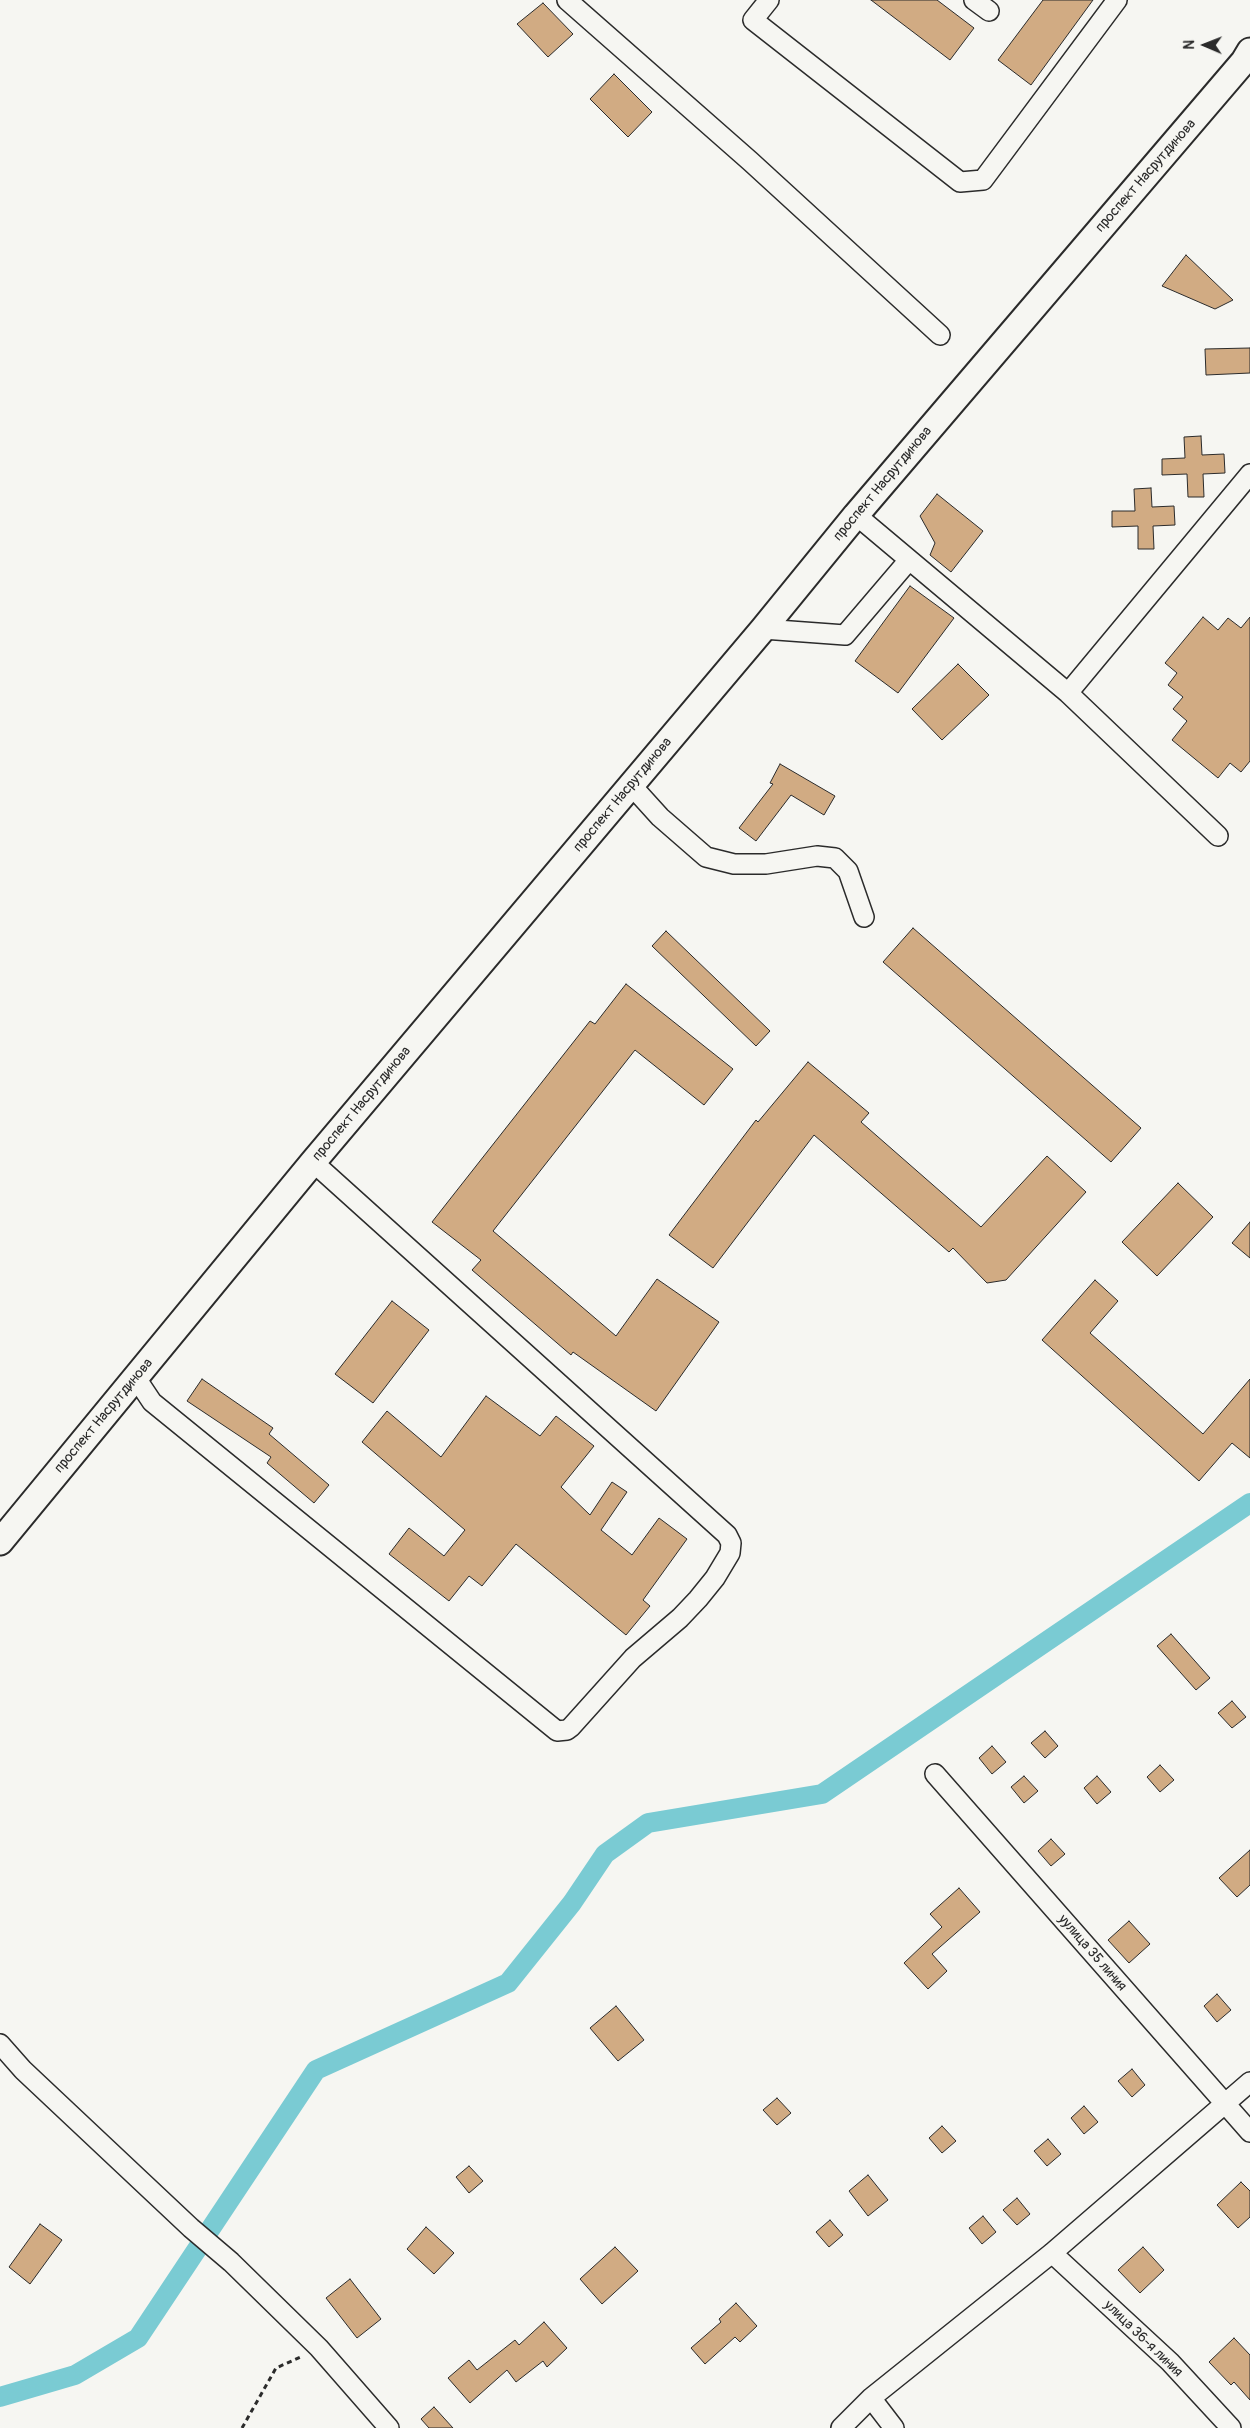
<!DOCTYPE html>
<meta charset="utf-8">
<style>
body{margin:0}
#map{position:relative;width:1250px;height:2428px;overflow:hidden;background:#f6f6f2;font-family:Pangolin,sans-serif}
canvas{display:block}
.north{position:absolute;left:1180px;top:20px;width:50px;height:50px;-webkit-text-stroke:4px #f6f6f2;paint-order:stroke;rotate:271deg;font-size:14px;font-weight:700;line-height:20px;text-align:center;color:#2b2b2b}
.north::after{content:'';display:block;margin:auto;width:18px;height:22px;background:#2b2b2b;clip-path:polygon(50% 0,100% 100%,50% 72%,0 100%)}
</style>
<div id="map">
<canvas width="1250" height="2428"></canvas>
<div class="north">N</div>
</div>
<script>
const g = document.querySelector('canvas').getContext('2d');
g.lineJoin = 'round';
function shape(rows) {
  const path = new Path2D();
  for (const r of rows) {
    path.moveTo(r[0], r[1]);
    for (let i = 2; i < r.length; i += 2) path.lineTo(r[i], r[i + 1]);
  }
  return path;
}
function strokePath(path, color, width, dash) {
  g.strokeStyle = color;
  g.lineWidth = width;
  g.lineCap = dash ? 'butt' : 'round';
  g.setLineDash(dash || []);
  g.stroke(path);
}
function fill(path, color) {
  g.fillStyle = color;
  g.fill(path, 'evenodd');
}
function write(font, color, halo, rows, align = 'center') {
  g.font = font + ' Pangolin,sans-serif';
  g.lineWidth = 5;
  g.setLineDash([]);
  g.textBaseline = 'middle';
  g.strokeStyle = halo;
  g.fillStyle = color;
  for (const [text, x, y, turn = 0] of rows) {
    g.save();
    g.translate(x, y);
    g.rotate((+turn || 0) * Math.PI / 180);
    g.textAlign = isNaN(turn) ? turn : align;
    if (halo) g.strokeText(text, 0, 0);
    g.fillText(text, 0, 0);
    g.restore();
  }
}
const canal = shape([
 [0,2397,75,2375,138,2338,316,2070,508,1983,572,1903,605,1854,648,1823,822,1794,1250,1503]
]);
const building = shape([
 [871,0,937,0,974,28,950,60,871,0],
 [1043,0,1093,0,1031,85,998,60,1043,0],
 [543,3,573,34,548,57,517,24,543,3],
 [614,74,652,112,628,137,590,99,614,74],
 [1186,255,1233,300,1215,309,1162,286,1186,255],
 [1250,348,1250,373,1206,375,1205,349,1250,348],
 [1201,436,1202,455,1224,454,1225,473,1203,474,1204,497,1188,497,1187,474,1162,475,1162,459,1185,458,1184,437,1201,436],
 [1151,488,1152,507,1174,506,1175,525,1153,526,1154,549,1138,549,1138,526,1112,527,1112,511,1135,511,1134,489,1151,488],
 [937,494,983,531,951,572,930,555,935,543,920,516,937,494],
 [910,586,954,618,898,693,855,661,910,586],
 [1203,617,1218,630,1228,618,1241,628,1250,617,1250,761,1241,772,1230,763,1218,778,1172,740,1187,721,1173,709,1183,697,1168,685,1177,673,1165,663,1203,617],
 [958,664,989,695,942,740,912,709,958,664],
 [780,764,835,796,824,815,791,795,756,841,739,828,773,784,770,783,780,764],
 [913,928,1141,1128,1111,1162,883,962,913,928],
 [666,931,770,1031,756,1046,652,946,666,931],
 [626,984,733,1069,704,1105,635,1050,493,1231,616,1336,657,1279,719,1322,656,1411,573,1352,571,1355,472,1270,481,1260,432,1222,590,1021,595,1024,626,984],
 [808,1062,869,1113,861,1122,981,1227,1047,1156,1086,1192,1006,1280,987,1283,953,1248,949,1252,814,1135,713,1268,669,1235,756,1120,758,1122,808,1062],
 [1178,1183,1213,1217,1157,1276,1122,1242,1178,1183],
 [1250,1222,1250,1258,1232,1243,1250,1222],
 [1095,1280,1118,1301,1090,1333,1203,1434,1250,1379,1250,1458,1232,1443,1199,1481,1042,1340,1095,1280],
 [392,1301,429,1330,373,1403,335,1374,392,1301],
 [202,1379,273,1428,269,1434,329,1485,314,1503,267,1463,271,1457,187,1401,202,1379],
 [486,1396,540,1436,556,1416,594,1446,561,1487,590,1515,612,1482,627,1492,601,1530,632,1555,659,1518,687,1539,643,1600,650,1606,626,1635,516,1544,482,1586,469,1576,449,1601,389,1554,409,1528,444,1556,465,1530,362,1442,387,1411,441,1457,486,1396],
 [1171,1634,1210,1678,1196,1690,1157,1646,1171,1634],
 [1232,1701,1246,1717,1232,1728,1218,1713,1232,1701],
 [1045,1731,1058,1746,1045,1758,1031,1743,1045,1731],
 [992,1746,1006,1762,992,1774,979,1758,992,1746],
 [1160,1765,1174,1780,1160,1792,1147,1777,1160,1765],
 [1024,1776,1038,1791,1024,1803,1011,1787,1024,1776],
 [1097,1776,1111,1792,1097,1804,1084,1788,1097,1776],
 [1051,1839,1065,1854,1051,1866,1038,1851,1051,1839],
 [1250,1850,1250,1885,1237,1897,1219,1878,1250,1850],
 [959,1888,980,1912,932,1954,947,1971,928,1989,904,1963,942,1927,930,1914,959,1888],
 [1129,1921,1150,1944,1129,1963,1108,1940,1129,1921],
 [1217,1994,1231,2010,1217,2022,1204,2006,1217,1994],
 [616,2006,644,2040,618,2061,590,2028,616,2006],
 [1132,2069,1145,2085,1132,2097,1118,2081,1132,2069],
 [777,2098,791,2113,777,2125,763,2110,777,2098],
 [1084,2106,1098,2122,1084,2134,1071,2118,1084,2106],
 [942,2126,956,2141,942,2153,929,2138,942,2126],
 [1048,2139,1061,2154,1047,2166,1034,2151,1048,2139],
 [469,2166,483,2181,469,2193,456,2177,469,2166],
 [868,2175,888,2200,868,2216,849,2191,868,2175],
 [1241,2182,1250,2191,1250,2217,1238,2228,1217,2205,1241,2182],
 [1017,2198,1030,2214,1017,2225,1003,2210,1017,2198],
 [983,2216,996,2232,982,2244,969,2228,983,2216],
 [830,2220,843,2235,829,2247,816,2232,830,2220],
 [40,2224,62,2240,30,2284,9,2267,40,2224],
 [426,2227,454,2253,434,2274,407,2249,426,2227],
 [615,2247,638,2271,602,2304,580,2279,615,2247],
 [1143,2247,1164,2270,1140,2293,1118,2270,1143,2247],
 [350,2279,381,2319,357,2338,326,2298,350,2279],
 [736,2303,757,2326,740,2342,735,2337,705,2364,691,2348,721,2322,719,2319,736,2303],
 [544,2322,567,2348,547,2367,543,2361,516,2382,507,2370,470,2403,448,2378,469,2360,477,2370,515,2340,519,2345,544,2322],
 [1234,2338,1250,2355,1250,2400,1234,2382,1231,2385,1209,2362,1234,2338],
 [434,2407,453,2428,429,2428,421,2419,434,2407]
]);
const path = shape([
 [242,2428,276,2368,303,2356]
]);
const minor = shape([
 [567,0,750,161,940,335],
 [769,0,753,20,960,182,983,180,1117,0],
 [974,0,989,11],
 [856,515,1068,693,1218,836],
 [763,629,845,635,909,560],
 [1068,693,1250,474],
 [631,785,660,817,706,857,734,864,766,864,817,856,835,858,848,871,864,917],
 [136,1378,152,1402,557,1731,567,1730,571,1727,633,1658,680,1618,698,1599,715,1578,730,1553,731,1543,727,1535,313,1162],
 [935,1774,1250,2132],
 [0,2044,23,2070,191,2228,231,2262,319,2348,389,2428],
 [1052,2253,1170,2362,1231,2428],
 [871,2398,894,2428],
 [841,2428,871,2398,1052,2253,1250,2082]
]);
const major = shape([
 [0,1542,313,1162,763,629,856,515,1244,61,1250,51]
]);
const streetNames = [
 ["проспект Насрутдинова",1146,176,-49],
 ["проспект Насрутдинова",883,484,-50],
 ["проспект Насрутдинова",623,795,-50],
 ["проспект Насрутдинова",362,1104,-50],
 ["проспект Насрутдинова",104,1416,-50],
 ["уулица 35 линия",1092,1953,49],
 ["улица 36-я линия",1143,2339,44]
];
strokePath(canal, '#7acbd3', 20);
fill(building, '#d1ab83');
strokePath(building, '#2b2b2b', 1);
strokePath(minor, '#2b2b2b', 22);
strokePath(major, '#2b2b2b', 29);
strokePath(path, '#2b2b2b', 3, [5, 4]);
strokePath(minor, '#f6f6f2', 19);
strokePath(major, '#f6f6f2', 25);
write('14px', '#2b2b2b', '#f6f6f2', streetNames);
</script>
